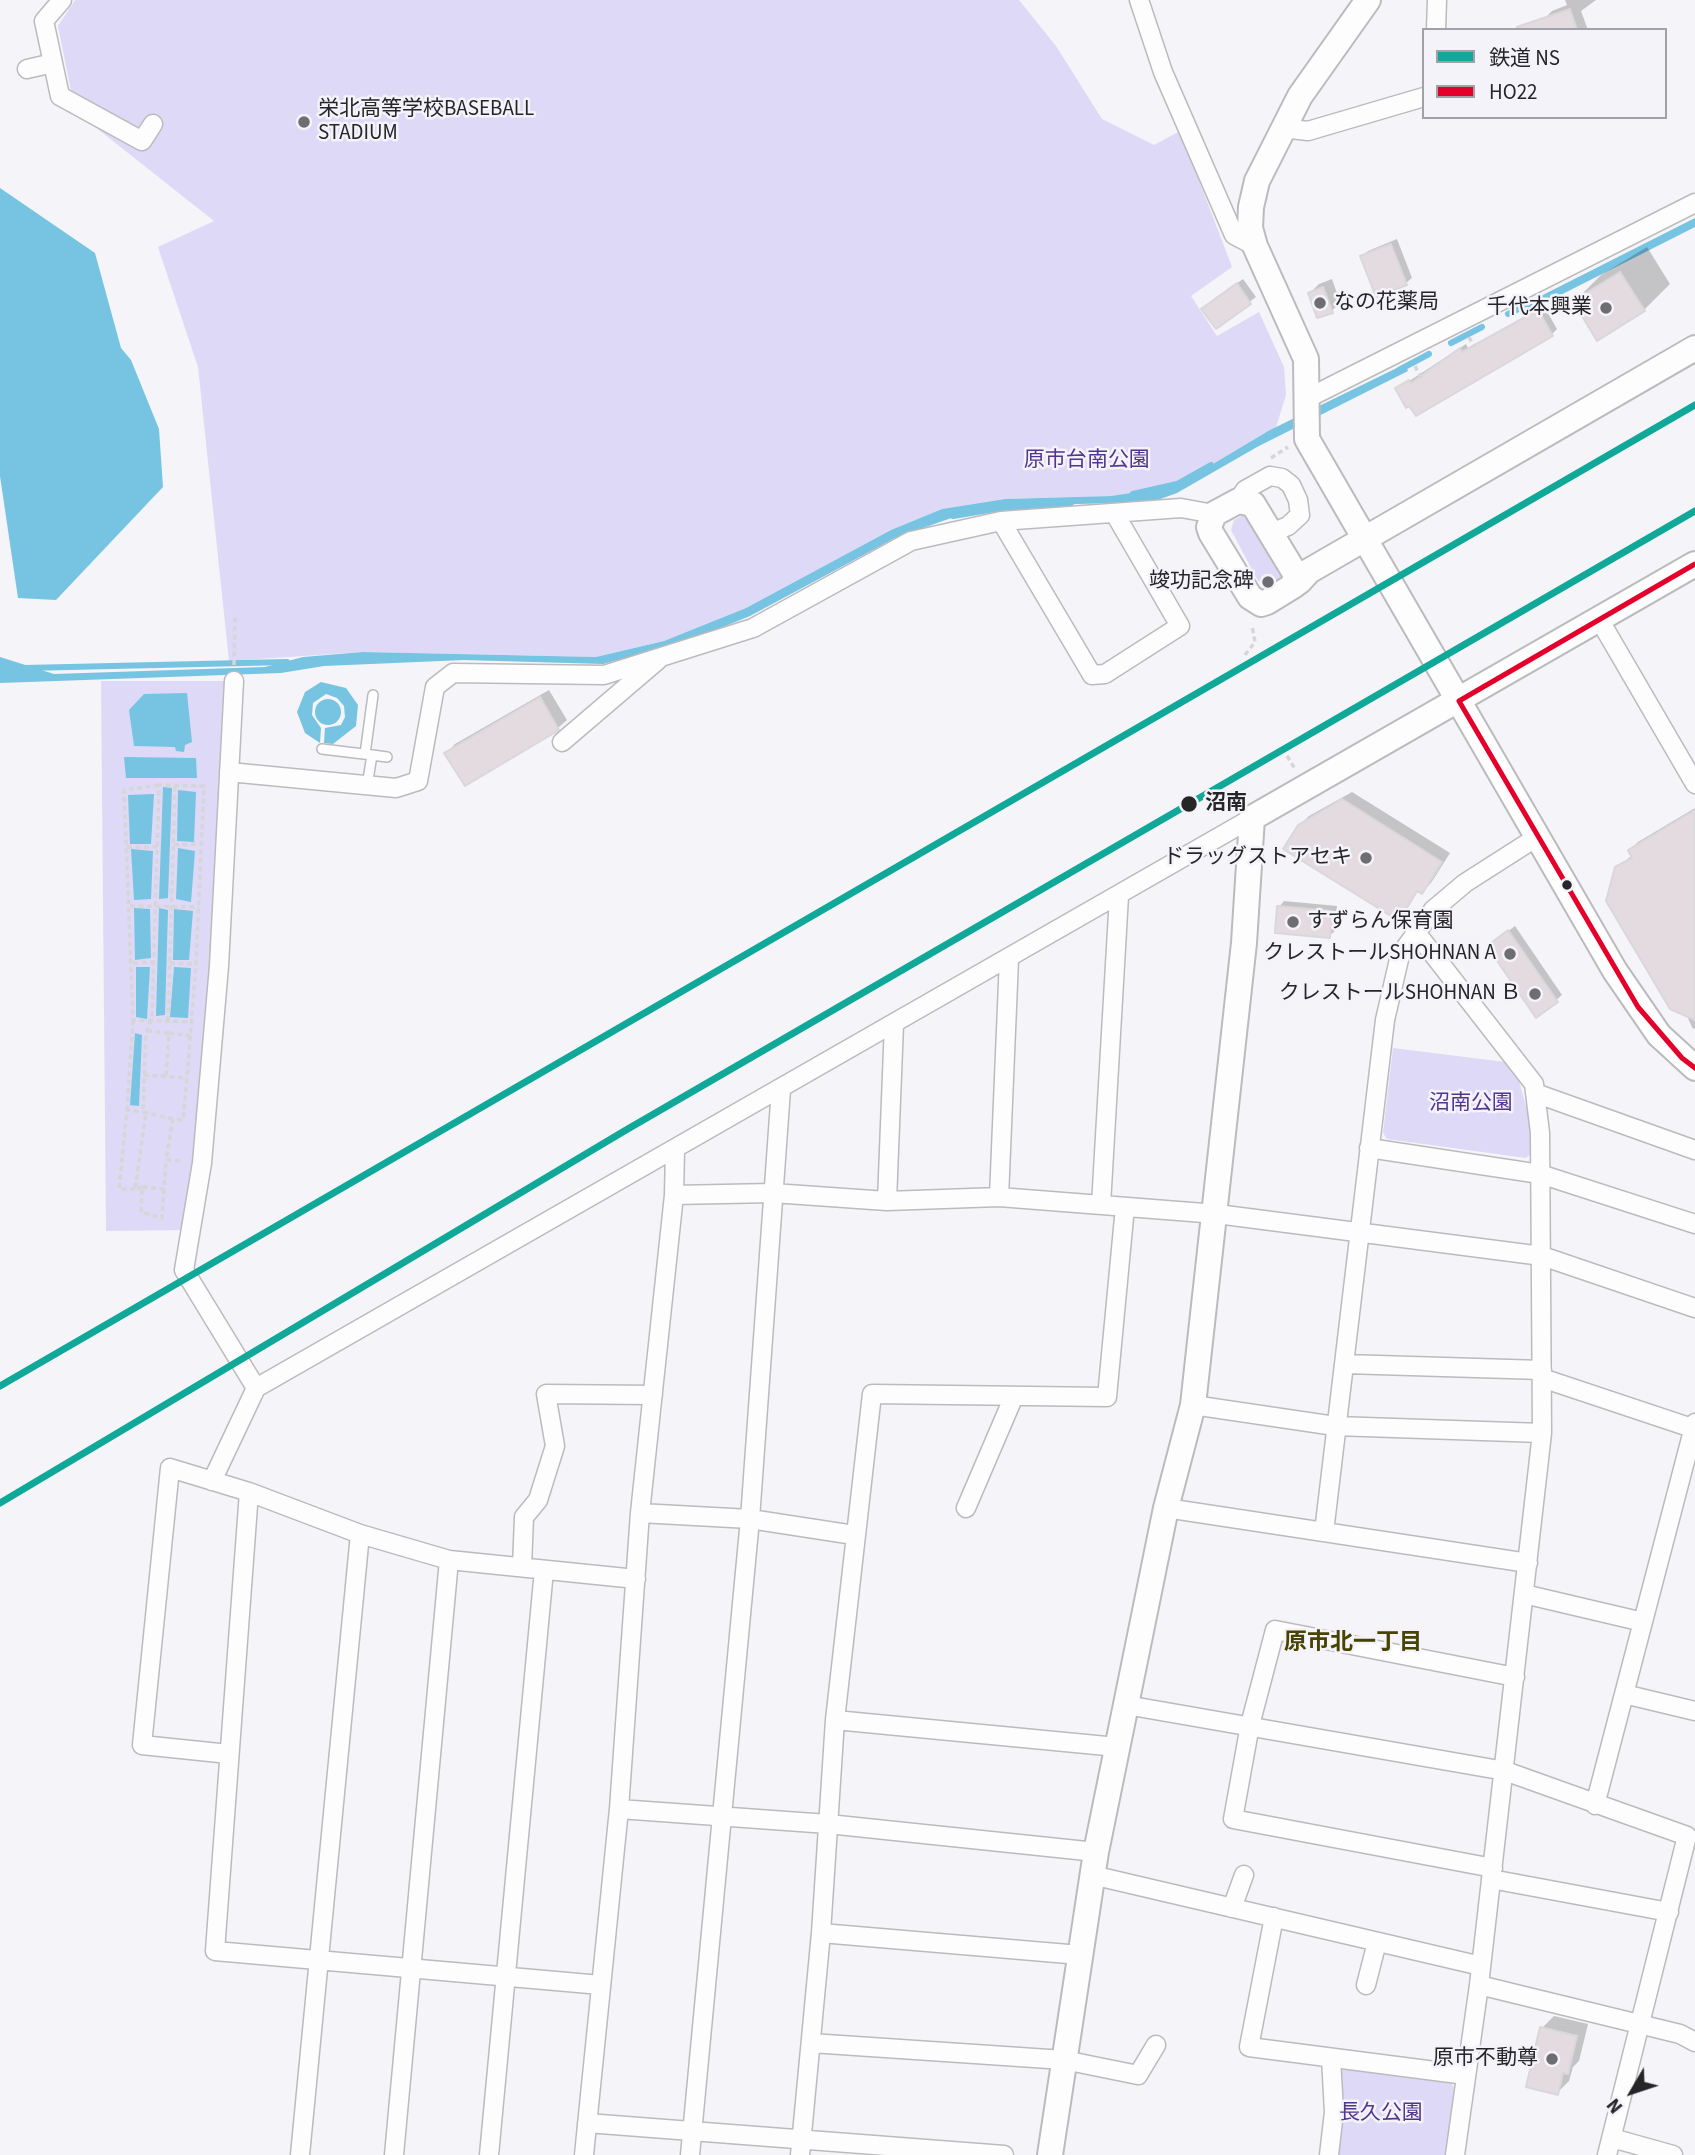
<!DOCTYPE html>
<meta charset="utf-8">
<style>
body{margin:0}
#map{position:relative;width:1695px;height:2155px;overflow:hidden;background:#f5f4f8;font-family:"Source Sans 3","Noto Sans JP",sans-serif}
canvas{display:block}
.legend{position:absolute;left:1422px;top:28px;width:245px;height:91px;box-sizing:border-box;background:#f4f3f9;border:2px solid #a2a1a5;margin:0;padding:9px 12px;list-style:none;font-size:21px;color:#262528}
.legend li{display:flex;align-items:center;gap:14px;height:35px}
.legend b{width:35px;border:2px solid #a2a1a5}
.north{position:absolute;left:1597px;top:2057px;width:70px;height:70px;-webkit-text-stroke:5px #f4f3f9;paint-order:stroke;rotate:231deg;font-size:19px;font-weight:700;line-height:28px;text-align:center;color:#262528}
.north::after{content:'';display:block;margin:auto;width:24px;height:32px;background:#262528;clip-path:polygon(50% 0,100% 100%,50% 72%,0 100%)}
</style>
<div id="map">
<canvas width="1695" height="2155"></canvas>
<ul class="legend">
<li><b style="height:9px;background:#10a899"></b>鉄道 NS</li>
<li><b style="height:9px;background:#e4002b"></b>HO22</li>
</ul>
<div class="north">N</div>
</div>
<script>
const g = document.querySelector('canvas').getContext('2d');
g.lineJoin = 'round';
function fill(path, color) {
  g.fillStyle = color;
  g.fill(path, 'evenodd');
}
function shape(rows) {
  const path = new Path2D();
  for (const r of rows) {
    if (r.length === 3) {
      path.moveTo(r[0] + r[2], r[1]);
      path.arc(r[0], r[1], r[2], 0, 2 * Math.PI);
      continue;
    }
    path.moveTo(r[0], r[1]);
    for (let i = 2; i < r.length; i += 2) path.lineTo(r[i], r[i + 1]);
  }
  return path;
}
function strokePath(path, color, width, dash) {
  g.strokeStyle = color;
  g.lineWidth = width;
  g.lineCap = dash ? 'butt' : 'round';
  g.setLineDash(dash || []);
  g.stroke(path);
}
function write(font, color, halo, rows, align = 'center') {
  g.font = font + ' "Source Sans 3","Noto Sans JP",sans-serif';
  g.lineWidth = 5;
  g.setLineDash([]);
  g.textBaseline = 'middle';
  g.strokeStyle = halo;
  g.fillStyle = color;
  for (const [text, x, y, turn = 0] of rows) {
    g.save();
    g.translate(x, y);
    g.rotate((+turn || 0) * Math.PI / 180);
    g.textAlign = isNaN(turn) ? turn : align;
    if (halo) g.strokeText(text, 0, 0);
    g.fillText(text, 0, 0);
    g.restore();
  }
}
const green = shape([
 [75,0,1019,0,1056,46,1102,119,1154,145,1180,131,1232,267,1191,296,1217,336,1259,312,1284,367,1286,395,1276,427,1176,486,1111,496,1005,499,942,509,891,530,746,608,664,641,596,657,363,652,229,661,198,367,158,247,214,221,75,111,58,26],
 [1245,514,1283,573,1279,582,1270,587,1258,581,1231,530,1234,520],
 [101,681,234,681,191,1230,106,1231],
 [1393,1048,1505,1062,1519,1081,1532,1128,1533,1152,1526,1158,1387,1139,1383,1133],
 [1342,2068,1449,2081,1454,2087,1447,2155,1335,2155,1337,2076]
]);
const water = shape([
 [0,188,95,253,121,348,131,360,159,429,163,487,56,600,18,598,0,476],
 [1695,218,1695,227,1527,312,1523,305],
 [1405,364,1408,371,1257,447,1177,493,1152,502,1006,506,968,512,895,538,750,616,686,642,603,664,464,660,324,666,281,673,0,683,0,657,54,674,265,667,303,657,363,652,596,657,664,641,746,608,891,530,942,509,1005,499,1111,496,1176,486,1270,430],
 [321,682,346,688,358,705,356,726,333,744,324,743,325,728,341,725,345,717,344,706,337,698,326,694,313,703,312,715,321,728,320,743,305,733,297,712,305,692],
 [187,693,192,742,185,745,184,752,176,751,175,747,134,746,129,710,144,694],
 [328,712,13],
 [124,757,196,758,197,778,126,778],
 [163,787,172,788,168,898,159,899],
 [178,790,196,792,194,842,177,841],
 [154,794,151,844,130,844,128,795],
 [178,848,195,851,191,902,176,899],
 [131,849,153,851,151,899,134,900],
 [134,908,150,909,151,958,135,960],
 [159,908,168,910,165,1015,156,1016],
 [174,909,193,911,189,960,173,960],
 [136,967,150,967,147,1019,136,1017],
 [174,967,191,968,188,1018,170,1017],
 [135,1033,142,1035,139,1106,130,1105]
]);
const shadow = shape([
 [1565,0,1596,0,1581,11,1588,30,1548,30,1544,19,1552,11,1567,5],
 [1397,239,1412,278,1406,283,1362,256,1368,251],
 [1647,247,1670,284,1644,310,1575,301,1601,275],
 [1243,279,1256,297,1216,327,1209,303],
 [1332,279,1340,302,1332,311,1310,293,1319,284],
 [1544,306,1557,329,1552,334,1397,389,1466,344,1468,348],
 [549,690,567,720,558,728,447,753,455,744],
 [1352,792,1450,853,1431,883,1422,892,1419,890,1399,918,1299,826,1309,816],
 [1695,808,1695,1028,1693,1029,1617,868,1632,855,1630,850,1638,842],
 [1284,901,1337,906,1335,931,1329,936,1279,907],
 [1515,926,1562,995,1537,1016,1495,941],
 [1554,2016,1588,2024,1579,2061,1573,2067,1569,2081,1557,2093,1542,2028]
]);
const stream = shape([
 [1508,314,1529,304],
 [1451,343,1482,327],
 [1399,370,1429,354],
 [1133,494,1177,484,1211,465],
 [953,516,1001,508,1071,503],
 [25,668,287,662]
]);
const building = shape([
 [1570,9,1577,30,1517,30,1517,27,1570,9],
 [1391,244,1407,285,1376,297,1360,256,1391,244],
 [1620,272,1645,311,1597,341,1573,301,1620,272],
 [1237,283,1251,304,1216,329,1201,309,1237,283],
 [1323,287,1333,313,1317,318,1308,293,1323,287],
 [1538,310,1553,336,1416,416,1409,406,1406,408,1395,388,1409,380,1411,383,1460,348,1462,352,1538,310],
 [540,697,559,730,465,786,444,753,540,697],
 [1342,799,1442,862,1422,894,1417,891,1399,921,1283,849,1298,825,1342,799],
 [1695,810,1695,1020,1670,1009,1606,901,1615,867,1632,858,1628,850,1695,810],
 [1277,906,1332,911,1330,938,1275,933,1277,906],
 [1508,930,1558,1002,1536,1018,1487,946,1508,930],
 [1540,2027,1577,2036,1568,2074,1563,2073,1558,2095,1526,2087,1540,2027]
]);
const path = shape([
 [1469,337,1474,347],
 [1415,366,1422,380],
 [1271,458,1288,447],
 [1245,655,1255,642,1252,626],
 [234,665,235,618],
 [1287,756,1295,769],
 [159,785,124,790,133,1020,192,1022],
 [174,845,202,844],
 [127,847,157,847],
 [130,906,199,907],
 [133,963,153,962],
 [170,963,196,964],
 [168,1021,175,785],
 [147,1031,169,1033,166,1077],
 [169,1033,191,1036],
 [144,1075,187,1078],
 [127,1110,133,1020],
 [173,1119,143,1112,146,1034,152,1017,159,785,204,786,196,964,187,1078,183,1120,173,1119,166,1160,183,1161],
 [142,1187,135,1189,146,1113],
 [135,1189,119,1189,127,1110,143,1112],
 [164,1189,162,1218,141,1212,142,1187,164,1189,166,1160]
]);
const lane = shape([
 [322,749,372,755,367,786],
 [365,754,373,695],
 [372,755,387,757]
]);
const street = shape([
 [62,0,44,21,60,96,142,141,153,124],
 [1139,0,1163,72,1234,235,1255,246],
 [1436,30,1437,0],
 [27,69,53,63],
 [1282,128,1308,131,1424,97],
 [1306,399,1695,203],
 [1238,501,1245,490,1270,476,1282,478,1291,485,1298,500,1300,515,1288,526,1271,533],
 [1001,521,1092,675,1105,674,1180,626,1115,514],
 [1599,619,1695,784],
 [234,681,219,966,202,1163,184,1270,256,1388],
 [562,742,658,660],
 [229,772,396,788,418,781,435,687,453,673,604,675,753,628,911,541,1001,521,1181,508,1214,514],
 [1415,931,1534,1084,1540,1133,1542,1433,1479,1985,1455,2155],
 [1535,1093,1695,1150],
 [1369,1148,1540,1174,1695,1224],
 [674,1195,773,1193,887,1201,999,1197,1217,1214,1542,1256,1695,1308],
 [999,1197,1009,959],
 [887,1201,894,1024],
 [1101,1205,1119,896],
 [1345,1364,1542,1370],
 [1542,1378,1695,1429],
 [1193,1405,1335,1426,1542,1433],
 [212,1481,256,1388,1252,818],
 [249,1492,215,1951,601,1985],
 [966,1508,1014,1396],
 [1166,1508,1528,1563],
 [640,1513,750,1519,854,1535],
 [1324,1532,1385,1020,1400,955,1433,910,1465,883,1537,837],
 [522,1567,524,1517,538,1500,555,1446,546,1394,653,1395],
 [1524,1594,1643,1622],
 [1624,1694,1695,1711],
 [1126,1705,1505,1771,1687,1836,1607,2155],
 [835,1720,1117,1747],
 [229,1754,142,1745,170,1468,249,1492,360,1534,449,1560,636,1579],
 [1595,1805,1695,1423],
 [619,1809,828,1824,1096,1852],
 [1493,1868,1233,1819,1250,1725,1275,1630,1515,1677],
 [1092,1875,1481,1966],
 [1491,1879,1669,1912],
 [1232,1908,1244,1875],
 [1274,1917,1249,2047,1466,2075],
 [821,1933,1080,1955],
 [1366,1985,1377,1942],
 [1479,1985,1680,2034,1695,2042],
 [811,2043,1064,2060,1138,2075,1156,2045],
 [587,2123,1004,2155],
 [1612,2138,1673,2155],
 [300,2155,360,1534],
 [394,2155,449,1560],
 [489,2155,544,1570],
 [584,2155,619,1809,640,1513,674,1195,675,1150],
 [690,2155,750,1519,781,1089],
 [800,2155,821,1933,835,1720,872,1394,1107,1397,1125,1207],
 [1329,2155,1334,2112,1331,2058]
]);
const secondary = shape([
 [1368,0,1300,96,1257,181,1251,207,1250,228,1255,246,1306,359,1307,439,1615,971,1659,1035,1695,1068],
 [1293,586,1296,575,1253,504,1238,501,1214,514,1209,527,1211,533,1250,597,1261,604,1267,602,1293,586,1300,581,1309,571,1695,348],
 [1050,2155,1096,1852,1166,1508,1193,1405,1244,943,1252,818,1695,564]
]);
const bus1 = shape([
 [1459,701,1638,1007,1682,1058,1695,1068],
 [1459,701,1695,564]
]);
const rail1 = shape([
 [0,1386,1695,405],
 [0,1503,626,1130,1695,511]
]);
const markers = [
 [304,122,7,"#6e6d71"],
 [1320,303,7,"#6e6d71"],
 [1606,308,7,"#6e6d71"],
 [1268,582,7,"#6e6d71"],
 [1189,804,9,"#262528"],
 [1366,858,7,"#6e6d71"],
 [1567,885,6,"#262528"],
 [1293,922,7,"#6e6d71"],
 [1510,954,7,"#6e6d71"],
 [1535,994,7,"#6e6d71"],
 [1552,2059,7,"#6e6d71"]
];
const poiNames = [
 ["栄北高等学校BASEBALL",318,110,"left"],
 ["STADIUM",318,134,"left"],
 ["なの花薬局",1334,303,"left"],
 ["千代本興業",1592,308],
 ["竣功記念碑",1254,582],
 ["ドラッグストアセキ",1352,858],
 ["すずらん保育園",1307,922,"left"],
 ["クレストールSHOHNAN A",1496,954],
 ["クレストールSHOHNAN Ｂ",1521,994],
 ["原市不動尊",1538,2059]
];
const parkNames = [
 ["原市台南公園",1087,461],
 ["沼南公園",1471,1104],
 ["長久公園",1381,2114]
];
const stopNames = [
 ["沼南",1205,804]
];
const neighbourhoodNames = [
 ["原市北一丁目",1353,1644]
];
fill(green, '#ded9f7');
fill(water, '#76c4e1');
fill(shadow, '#0003');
strokePath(stream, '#76c4e1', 6);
fill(building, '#e3dbe0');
strokePath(building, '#dad7da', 2);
strokePath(lane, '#bbbbbe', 12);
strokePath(street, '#bbbbbe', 21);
strokePath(secondary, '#bbbbbe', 28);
strokePath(path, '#d6d6d8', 3.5, [5, 3.5]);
strokePath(lane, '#fefdfe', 9);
strokePath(street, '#fefdfe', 18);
strokePath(secondary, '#fefdfe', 24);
strokePath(bus1, '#e4002b', 5);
strokePath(rail1, '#10a899', 7);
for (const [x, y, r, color] of markers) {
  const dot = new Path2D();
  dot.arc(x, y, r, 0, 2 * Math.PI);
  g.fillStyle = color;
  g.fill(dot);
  strokePath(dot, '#f4f3f9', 2.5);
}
write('21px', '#262528', '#f4f3f9', poiNames, 'right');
write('21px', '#523591', '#f4f3f9', parkNames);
write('bold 21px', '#262528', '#f4f3f9', stopNames, 'left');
write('bold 23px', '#474300', '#f4f3f9', neighbourhoodNames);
</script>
